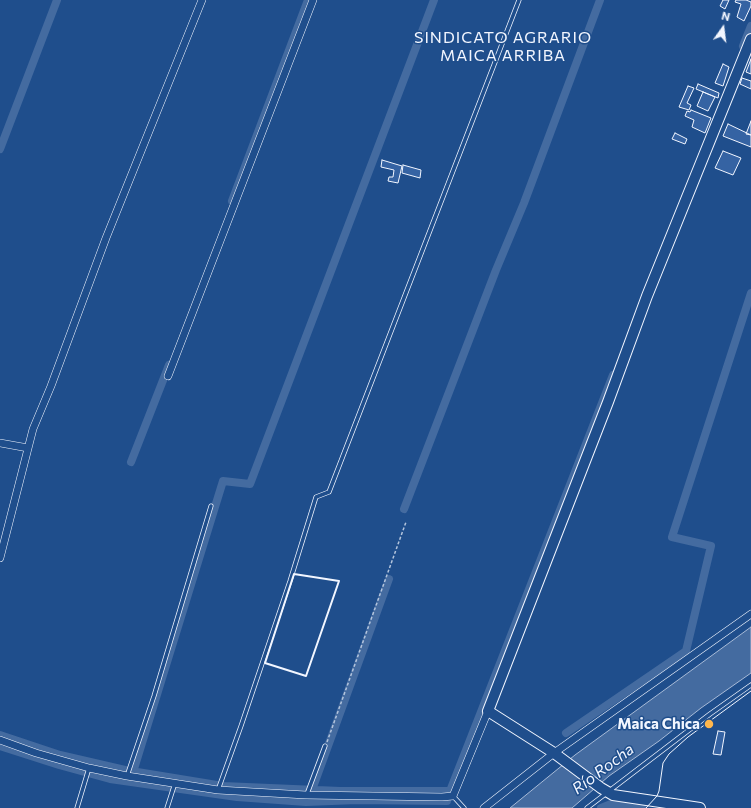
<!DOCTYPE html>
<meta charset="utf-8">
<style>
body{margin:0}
#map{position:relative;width:751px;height:808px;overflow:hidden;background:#1f4e8c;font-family:Commissioner,sans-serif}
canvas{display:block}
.north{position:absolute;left:703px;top:8px;width:40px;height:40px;-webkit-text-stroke:3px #1f4e8c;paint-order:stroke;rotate:14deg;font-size:11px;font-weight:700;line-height:16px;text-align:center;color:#f2f6ff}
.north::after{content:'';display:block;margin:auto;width:14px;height:18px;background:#f2f6ff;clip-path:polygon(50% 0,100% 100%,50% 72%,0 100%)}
</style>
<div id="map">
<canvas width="751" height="808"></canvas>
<div class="north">N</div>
</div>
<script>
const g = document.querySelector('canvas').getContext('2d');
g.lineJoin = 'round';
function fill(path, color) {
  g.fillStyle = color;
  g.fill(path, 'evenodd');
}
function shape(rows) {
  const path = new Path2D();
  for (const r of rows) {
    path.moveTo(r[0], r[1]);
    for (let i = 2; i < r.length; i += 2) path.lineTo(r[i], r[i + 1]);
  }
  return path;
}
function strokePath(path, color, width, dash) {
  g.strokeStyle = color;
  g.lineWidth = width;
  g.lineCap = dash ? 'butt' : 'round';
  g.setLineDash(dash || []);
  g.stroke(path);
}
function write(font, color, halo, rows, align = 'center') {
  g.font = font + ' Commissioner,sans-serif';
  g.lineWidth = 3;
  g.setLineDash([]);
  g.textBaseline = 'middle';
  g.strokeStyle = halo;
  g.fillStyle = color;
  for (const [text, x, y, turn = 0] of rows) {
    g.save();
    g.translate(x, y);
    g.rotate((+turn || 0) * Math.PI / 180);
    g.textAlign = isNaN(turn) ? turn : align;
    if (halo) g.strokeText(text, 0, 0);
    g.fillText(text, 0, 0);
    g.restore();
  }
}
const water = shape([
 [751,627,751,673,701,708,659,741,609,776,572,808,510,808,575,755,751,627]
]);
const canal = shape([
 [743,46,751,26],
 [0,149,57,0],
 [232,201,308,0],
 [131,462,169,365],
 [404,509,496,270,524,203,600,0],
 [566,733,686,651,711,546,672,537,751,293],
 [0,735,60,755,125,770,223,786,340,791,450,791,613,375],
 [0,746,59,765,110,779,237,797,306,802,357,800,447,801],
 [133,772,223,481,250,484,434,0],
 [312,790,389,579],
 [601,808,611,804,642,808]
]);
const building = shape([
 [723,0,729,0,725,9,720,6,723,0],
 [736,0,746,0,751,2,751,6,744,21,737,17,741,4,735,2,736,0],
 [751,59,751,74,746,72,751,59],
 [723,64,729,67,723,86,715,83,723,64],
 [742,78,751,81,751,89,740,84,742,78],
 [698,84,719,93,718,98,696,89,698,84],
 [688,86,694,88,687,103,691,105,689,110,679,107,688,86],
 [703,92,715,97,708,111,697,106,703,92],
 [691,110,711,118,705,133,692,127,694,120,685,116,687,111,690,112,691,110],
 [751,121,751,135,746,134,751,121],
 [728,124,751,135,751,147,723,136,728,124],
 [675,133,687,139,685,144,672,139,675,133],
 [723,151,741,158,733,175,715,168,723,151],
 [382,160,402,166,398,183,388,181,389,177,393,177,394,170,381,167,382,160],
 [403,165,421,170,420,178,402,173,403,165],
 [718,731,725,732,721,755,713,754,718,731]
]);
const path = shape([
 [327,742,406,522]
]);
const lane = shape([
 [127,776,154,696,211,506],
 [218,790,241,726,290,581,316,497,329,492,519,0],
 [307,794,325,746],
 [453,796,464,808],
 [77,808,89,768],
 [167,808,175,783],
 [587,808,710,714,751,685]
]);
const street = shape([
 [168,376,313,0],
 [0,443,28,448],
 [0,558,33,429,51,386,106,238,202,0],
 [0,740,36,753,89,768,127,776,218,790,306,795,442,797,453,796,488,711],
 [484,808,554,753,751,614]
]);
const secondary = shape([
 [700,808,613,795,601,788,554,753,488,711,608,402,647,296,751,39]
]);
const tram = shape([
 [646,808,657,796,659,791,663,763,669,754,688,737,751,691]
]);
const wall = shape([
 [294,574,339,581,306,676,265,663,294,574]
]);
const markers = [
 [709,724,5,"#ffb74d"]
];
const poiNames = [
 ["Maica Chica",700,724]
];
const neighbourhoodNames = [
 ["SINDICATO AGRARIO",503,38],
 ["MAICA ARRIBA",503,56]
];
const waterNames = [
 ["Río Rocha",603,769,-37]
];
fill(water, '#446ba0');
strokePath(water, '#a8bbd7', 1);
strokePath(canal, '#446ba0', 8);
fill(building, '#3563a3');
strokePath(building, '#f2f6ff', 1);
strokePath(lane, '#f2f6ff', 5);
strokePath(street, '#f2f6ff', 8);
strokePath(secondary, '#f2f6ff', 12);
strokePath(path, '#b3c4dc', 1.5, [3, 2]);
strokePath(lane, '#1f4e8c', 3.5);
strokePath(street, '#1f4e8c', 7);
strokePath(secondary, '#1f4e8c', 10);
strokePath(tram, '#f2f6ff', 1);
strokePath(wall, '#f2f6ff', 2);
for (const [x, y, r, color] of markers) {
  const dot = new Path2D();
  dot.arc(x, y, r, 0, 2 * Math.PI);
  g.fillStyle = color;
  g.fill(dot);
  strokePath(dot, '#1f4e8c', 1.5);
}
write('bold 15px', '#f2f6ff', '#1f4e8c', poiNames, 'right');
g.letterSpacing = '1px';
write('16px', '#f2f6ff', '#1f4e8c', neighbourhoodNames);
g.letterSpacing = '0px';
write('italic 16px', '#f2f6ff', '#1f4e8c', waterNames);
</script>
